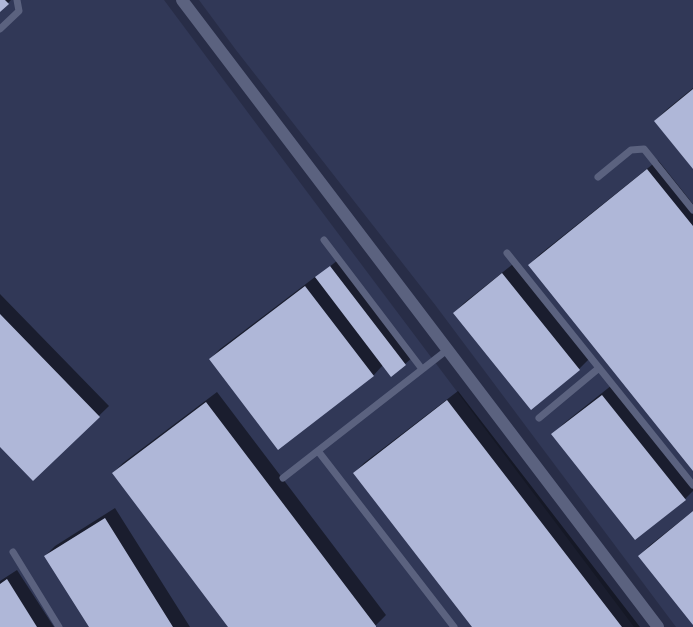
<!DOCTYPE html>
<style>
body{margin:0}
canvas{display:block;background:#282d47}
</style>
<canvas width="693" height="627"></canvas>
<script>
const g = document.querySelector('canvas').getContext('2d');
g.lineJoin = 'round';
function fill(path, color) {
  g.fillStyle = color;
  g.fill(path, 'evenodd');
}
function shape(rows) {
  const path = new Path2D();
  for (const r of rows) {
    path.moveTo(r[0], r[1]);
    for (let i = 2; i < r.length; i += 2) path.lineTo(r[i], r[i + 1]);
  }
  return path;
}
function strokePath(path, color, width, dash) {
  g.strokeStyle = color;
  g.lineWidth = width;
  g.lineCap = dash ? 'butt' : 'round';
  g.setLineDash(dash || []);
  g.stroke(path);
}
const built = shape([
 [0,0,164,0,331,224,634,627,0,627],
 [199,0,693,0,693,627,676,627,436,306,236,50]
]);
const shadow = shape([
 [0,0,11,0,0,11],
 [693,88,693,168,655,121,665,111],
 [658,160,693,204,693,470,529,265,539,255],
 [339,259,413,357,405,364,391,375,383,365,373,376,210,359,220,349,315,277,316,278],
 [513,264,589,359,579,369,454,313,464,303],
 [0,294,109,406,33,480,0,446],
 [612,385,693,487,693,491,685,499,553,435,563,424],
 [458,391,640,627,473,627,354,473,364,463],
 [217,392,386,615,374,627,229,627,113,473,123,463],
 [115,508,190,627,90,627,45,556,55,546],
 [693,511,693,623,639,556,649,546],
 [17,570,54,627,0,627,0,581]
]);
const building = shape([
 [0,0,5,0,9,4,0,12],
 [693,89,693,169,654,121],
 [647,169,693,226,693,471,528,265],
 [330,266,406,365,391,377,315,277],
 [502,273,580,370,531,410,453,313],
 [305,286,374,376,278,450,209,359],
 [0,314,100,417,33,481,0,447],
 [602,395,686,500,635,540,551,434],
 [447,400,622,627,472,627,353,473],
 [206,402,376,626,376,627,228,627,112,473],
 [693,511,693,625,638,556],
 [105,518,173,627,89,627,44,556],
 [7,579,37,627,0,627,0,584]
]);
const lane = shape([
 [0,29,19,11,17,0],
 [598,177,631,150,644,149,693,210],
 [324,240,422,369],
 [507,253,693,485],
 [539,418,599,368],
 [318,451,454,627],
 [283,478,447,350],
 [13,552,59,627]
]);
const street = shape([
 [182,0,658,627]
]);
fill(built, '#313857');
fill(shadow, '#0007');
fill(building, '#afb7d8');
strokePath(lane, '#5b627f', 7);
strokePath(street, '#5b627f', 12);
</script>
